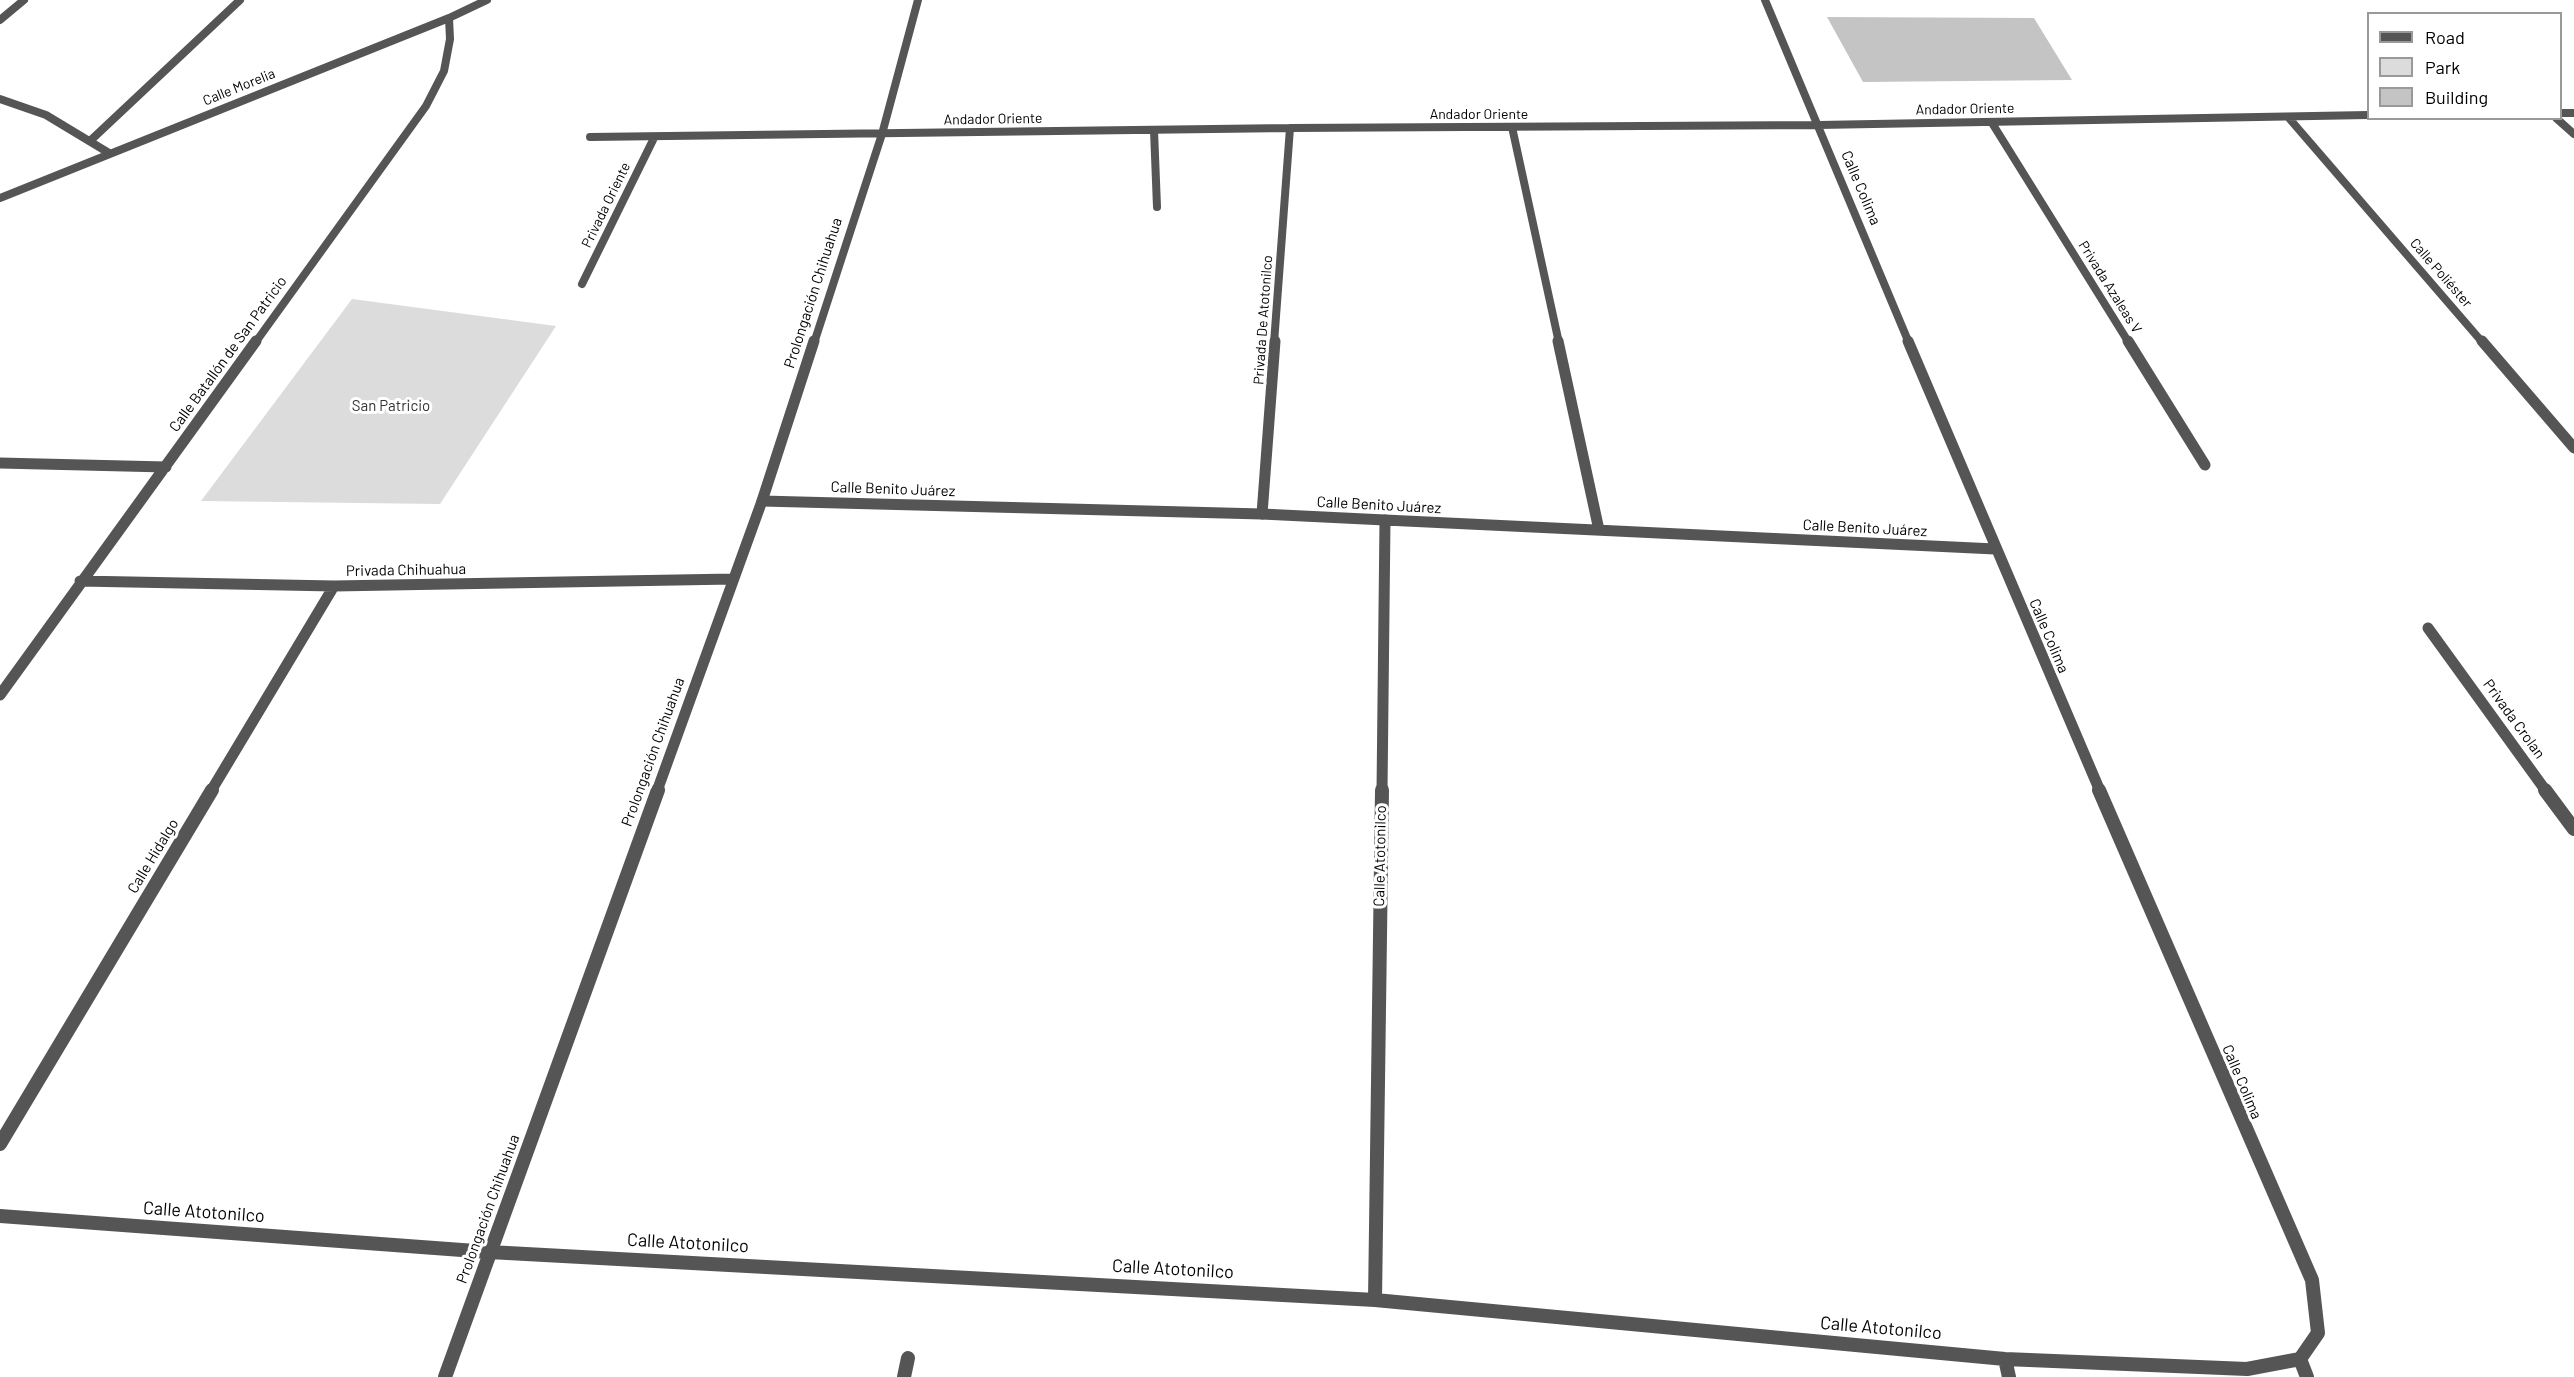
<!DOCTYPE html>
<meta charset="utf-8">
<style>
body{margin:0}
#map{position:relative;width:2574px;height:1377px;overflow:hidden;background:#fff;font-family:Barlow,sans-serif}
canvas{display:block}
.legend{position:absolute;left:2367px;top:12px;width:195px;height:108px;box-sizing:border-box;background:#fff;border:2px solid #999;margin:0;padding:8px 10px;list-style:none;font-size:18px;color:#000}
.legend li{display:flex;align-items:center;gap:12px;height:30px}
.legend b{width:30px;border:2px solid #999}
</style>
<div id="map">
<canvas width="2574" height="1377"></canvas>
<ul class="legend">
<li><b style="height:8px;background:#555"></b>Road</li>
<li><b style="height:16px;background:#dcdcdc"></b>Park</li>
<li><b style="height:16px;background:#c4c4c4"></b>Building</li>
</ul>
</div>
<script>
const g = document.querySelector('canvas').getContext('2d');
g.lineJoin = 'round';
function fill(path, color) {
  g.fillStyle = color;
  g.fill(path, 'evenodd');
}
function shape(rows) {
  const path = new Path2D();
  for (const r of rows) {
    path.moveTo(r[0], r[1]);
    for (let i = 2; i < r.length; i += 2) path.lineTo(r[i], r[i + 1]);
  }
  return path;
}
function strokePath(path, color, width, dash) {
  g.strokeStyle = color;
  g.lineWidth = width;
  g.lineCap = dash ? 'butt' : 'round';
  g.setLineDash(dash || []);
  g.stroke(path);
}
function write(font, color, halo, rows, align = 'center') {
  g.font = font + ' Barlow,sans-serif';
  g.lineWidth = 6;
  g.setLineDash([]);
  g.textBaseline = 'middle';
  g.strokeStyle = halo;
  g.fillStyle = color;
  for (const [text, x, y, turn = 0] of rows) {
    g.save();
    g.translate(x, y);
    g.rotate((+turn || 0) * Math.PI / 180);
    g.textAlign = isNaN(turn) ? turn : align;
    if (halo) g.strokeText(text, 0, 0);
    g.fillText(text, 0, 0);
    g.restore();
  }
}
const green = shape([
 [352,299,556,326,440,504,201,501]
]);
const building = shape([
 [1827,17,2034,18,2072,80,1863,82]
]);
const lane = shape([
 [762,501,1262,514,1385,520]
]);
const streetFar2 = shape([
 [1765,0,1909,343],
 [0,20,24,0],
 [0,99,46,115,109,153],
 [2560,113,2574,113],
 [2288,117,2483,343],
 [2556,118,2574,134],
 [1992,123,2129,343],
 [1512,127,1559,343],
 [1154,130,1157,207],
 [590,137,1290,128,1819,125,2368,115],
 [90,141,240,0],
 [0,198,449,18,487,0],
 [582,284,654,138],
 [255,343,426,106,444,71,450,39,449,18],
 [814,343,882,134,918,0],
 [1274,343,1290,128]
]);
const streetFar1 = shape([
 [1558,341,1599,530],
 [1908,341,2100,791],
 [2128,341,2205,465],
 [2482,341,2574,448],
 [0,463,166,467],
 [1262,514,1275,341],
 [80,581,334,586,733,579],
 [2428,628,2546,791],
 [0,695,256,341],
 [211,791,334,586],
 [657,791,762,501,814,341],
 [1382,791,1385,520,1995,549]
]);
const street = shape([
 [2545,790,2574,829],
 [0,1144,212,790],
 [0,1216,489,1252,1375,1300,2005,1359,2247,1369,2300,1359,2318,1333,2312,1280,2099,790],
 [1375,1300,1382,790],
 [2005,1359,2009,1377],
 [2300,1359,2307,1377],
 [445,1377,658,790],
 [904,1377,908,1358]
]);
const farStreetnames = [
 ["Calle Morelia",239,87,-22],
 ["Andador Oriente",1965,109,-1],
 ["Andador Oriente",1479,114],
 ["Andador Oriente",993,119,-1],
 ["Privada Oriente",606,205,-64],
 ["Calle Poliéster",2441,273,49],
 ["Privada Azaleas V",2110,287,58],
 ["Privada De Atotonilco",1263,320,-86]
];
const streetNames = [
 ["Calle Colima",1861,188,67],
 ["Prolongación Chihuahua",813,293,-72],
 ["Calle Batallón de San Patricio",228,354,-54],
 ["Calle Benito Juárez",893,489,2],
 ["Calle Benito Juárez",1379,505,3],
 ["Calle Benito Juárez",1865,528,3],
 ["Privada Chihuahua",406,570,-1],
 ["Calle Colima",2049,636,67],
 ["Privada Crolan",2514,719,54],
 ["Prolongación Chihuahua",653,752,-70],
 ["Calle Hidalgo",153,856,-59],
 ["Calle Atotonilco",1380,856,-89],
 ["Calle Colima",2242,1082,67],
 ["Prolongación Chihuahua",488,1209,-70]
];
const parkNames = [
 ["San Patricio",391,406]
];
const nearStreetnames = [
 ["Calle Atotonilco",204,1212,4],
 ["Calle Atotonilco",688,1243,3],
 ["Calle Atotonilco",1173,1269,3],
 ["Calle Atotonilco",1881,1328,5]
];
fill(green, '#dcdcdc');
fill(building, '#c4c4c4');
strokePath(lane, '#555', 11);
strokePath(streetFar2, '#555', 8);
strokePath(streetFar1, '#555', 11);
strokePath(street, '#555', 14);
write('14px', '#000', '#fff', farStreetnames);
write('15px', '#000', '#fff', streetNames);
write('15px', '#333', '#fff', parkNames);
write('18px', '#000', '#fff', nearStreetnames);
</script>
